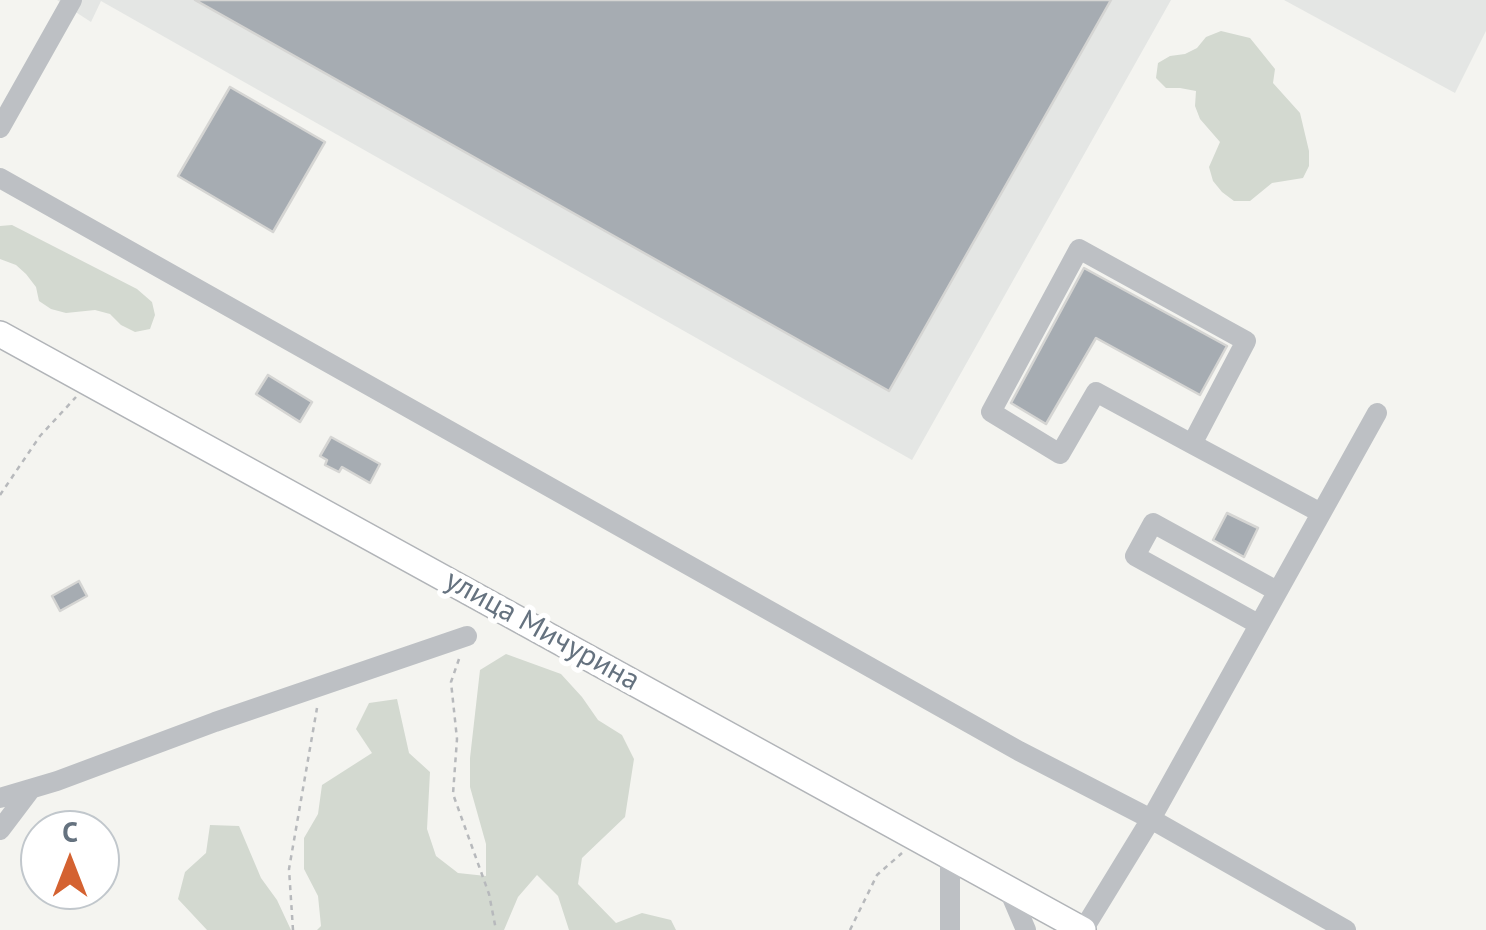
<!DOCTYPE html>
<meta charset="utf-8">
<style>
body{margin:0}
#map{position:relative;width:1486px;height:930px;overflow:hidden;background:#f4f4f0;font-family:"PT Sans",sans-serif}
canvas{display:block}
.north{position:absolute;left:20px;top:810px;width:100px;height:100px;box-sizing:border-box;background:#fff;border:2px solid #c1c7cc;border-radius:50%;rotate:0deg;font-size:28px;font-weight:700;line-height:40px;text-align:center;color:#65727f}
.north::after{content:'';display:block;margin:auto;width:35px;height:45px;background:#d46231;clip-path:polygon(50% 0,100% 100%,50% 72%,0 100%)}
</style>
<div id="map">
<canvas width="1486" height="930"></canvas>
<div class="north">С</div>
</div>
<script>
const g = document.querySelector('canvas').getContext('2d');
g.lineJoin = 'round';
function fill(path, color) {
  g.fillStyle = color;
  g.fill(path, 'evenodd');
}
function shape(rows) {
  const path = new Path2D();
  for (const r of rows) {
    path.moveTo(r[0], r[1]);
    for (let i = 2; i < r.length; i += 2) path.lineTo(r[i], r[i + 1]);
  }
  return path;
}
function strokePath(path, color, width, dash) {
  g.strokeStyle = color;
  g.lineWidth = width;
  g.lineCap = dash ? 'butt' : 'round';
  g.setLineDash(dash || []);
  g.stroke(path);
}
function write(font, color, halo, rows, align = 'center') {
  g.font = font + ' "PT Sans",sans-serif';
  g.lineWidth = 10;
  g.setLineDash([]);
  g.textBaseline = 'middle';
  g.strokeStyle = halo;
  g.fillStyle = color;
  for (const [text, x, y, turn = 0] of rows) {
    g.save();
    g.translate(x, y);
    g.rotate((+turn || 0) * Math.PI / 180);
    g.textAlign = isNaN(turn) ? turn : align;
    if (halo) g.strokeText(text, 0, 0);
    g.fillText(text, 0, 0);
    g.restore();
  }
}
const built = shape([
 [57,0,1171,0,912,460,101,1,91,22],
 [1284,0,1486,0,1486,31,1455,93]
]);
const green = shape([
 [1221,31,1250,38,1275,69,1273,83,1300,113,1309,151,1309,166,1303,178,1272,183,1250,201,1234,201,1222,192,1213,181,1209,167,1220,142,1200,119,1195,106,1196,91,1180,88,1166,88,1156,78,1158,63,1170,56,1185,54,1197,48,1206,37],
 [12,225,137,289,152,302,155,315,150,329,135,332,121,325,110,314,95,310,66,313,51,309,39,301,36,287,26,274,16,265,0,259,0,226],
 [506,654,561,674,582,697,598,720,622,735,634,759,625,817,582,858,578,884,616,923,642,913,671,920,676,930,569,930,558,896,537,875,518,897,504,930,317,930,321,926,318,896,304,869,304,838,318,814,322,785,372,753,356,729,369,703,397,699,409,753,430,772,427,829,436,856,458,873,486,876,486,844,470,787,470,758,480,670],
 [210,825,239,826,261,878,277,900,291,930,207,930,178,899,185,872,206,853]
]);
const building = shape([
 [195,0,1111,0,889,391,195,0],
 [230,87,325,142,273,232,178,176,230,87],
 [1084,268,1227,346,1200,395,1096,338,1046,424,1011,403,1084,268],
 [268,375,312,402,300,422,256,394,268,375],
 [331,437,380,464,370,483,342,467,339,472,325,465,327,460,320,456,331,437],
 [1227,513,1258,528,1244,557,1213,540,1227,513],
 [79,581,87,596,60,611,52,596,79,581]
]);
const path = shape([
 [0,495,40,436,76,397],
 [459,659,451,682,457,739,453,794,489,894,496,930],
 [293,930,289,869,317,708],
 [850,930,877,875,902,853]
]);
const minor = shape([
 [0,128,72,0],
 [0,178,1019,751,1151,819,1346,930],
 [1192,444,1246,341,1079,249,991,412,1060,454,1096,392,1192,444,1321,513],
 [1258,624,1135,556,1153,523,1277,591],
 [0,798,57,781,215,722,467,636],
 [0,830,31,789],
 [1008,888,1026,930],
 [950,930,950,856],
 [1083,930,1151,819,1377,413]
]);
const major = shape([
 [0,334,1083,930]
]);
const streetNames = [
 ["улица Мичурина",542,631,29]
];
fill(built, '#e4e6e4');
fill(green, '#d3d9d0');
fill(building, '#a6acb2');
strokePath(building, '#d5d5d3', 2.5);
strokePath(major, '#b1b4b8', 28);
strokePath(path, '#b7b9bc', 2.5, [5, 5]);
strokePath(minor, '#bdc0c4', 20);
strokePath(major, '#fff', 25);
write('30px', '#65727f', '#fff', streetNames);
</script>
